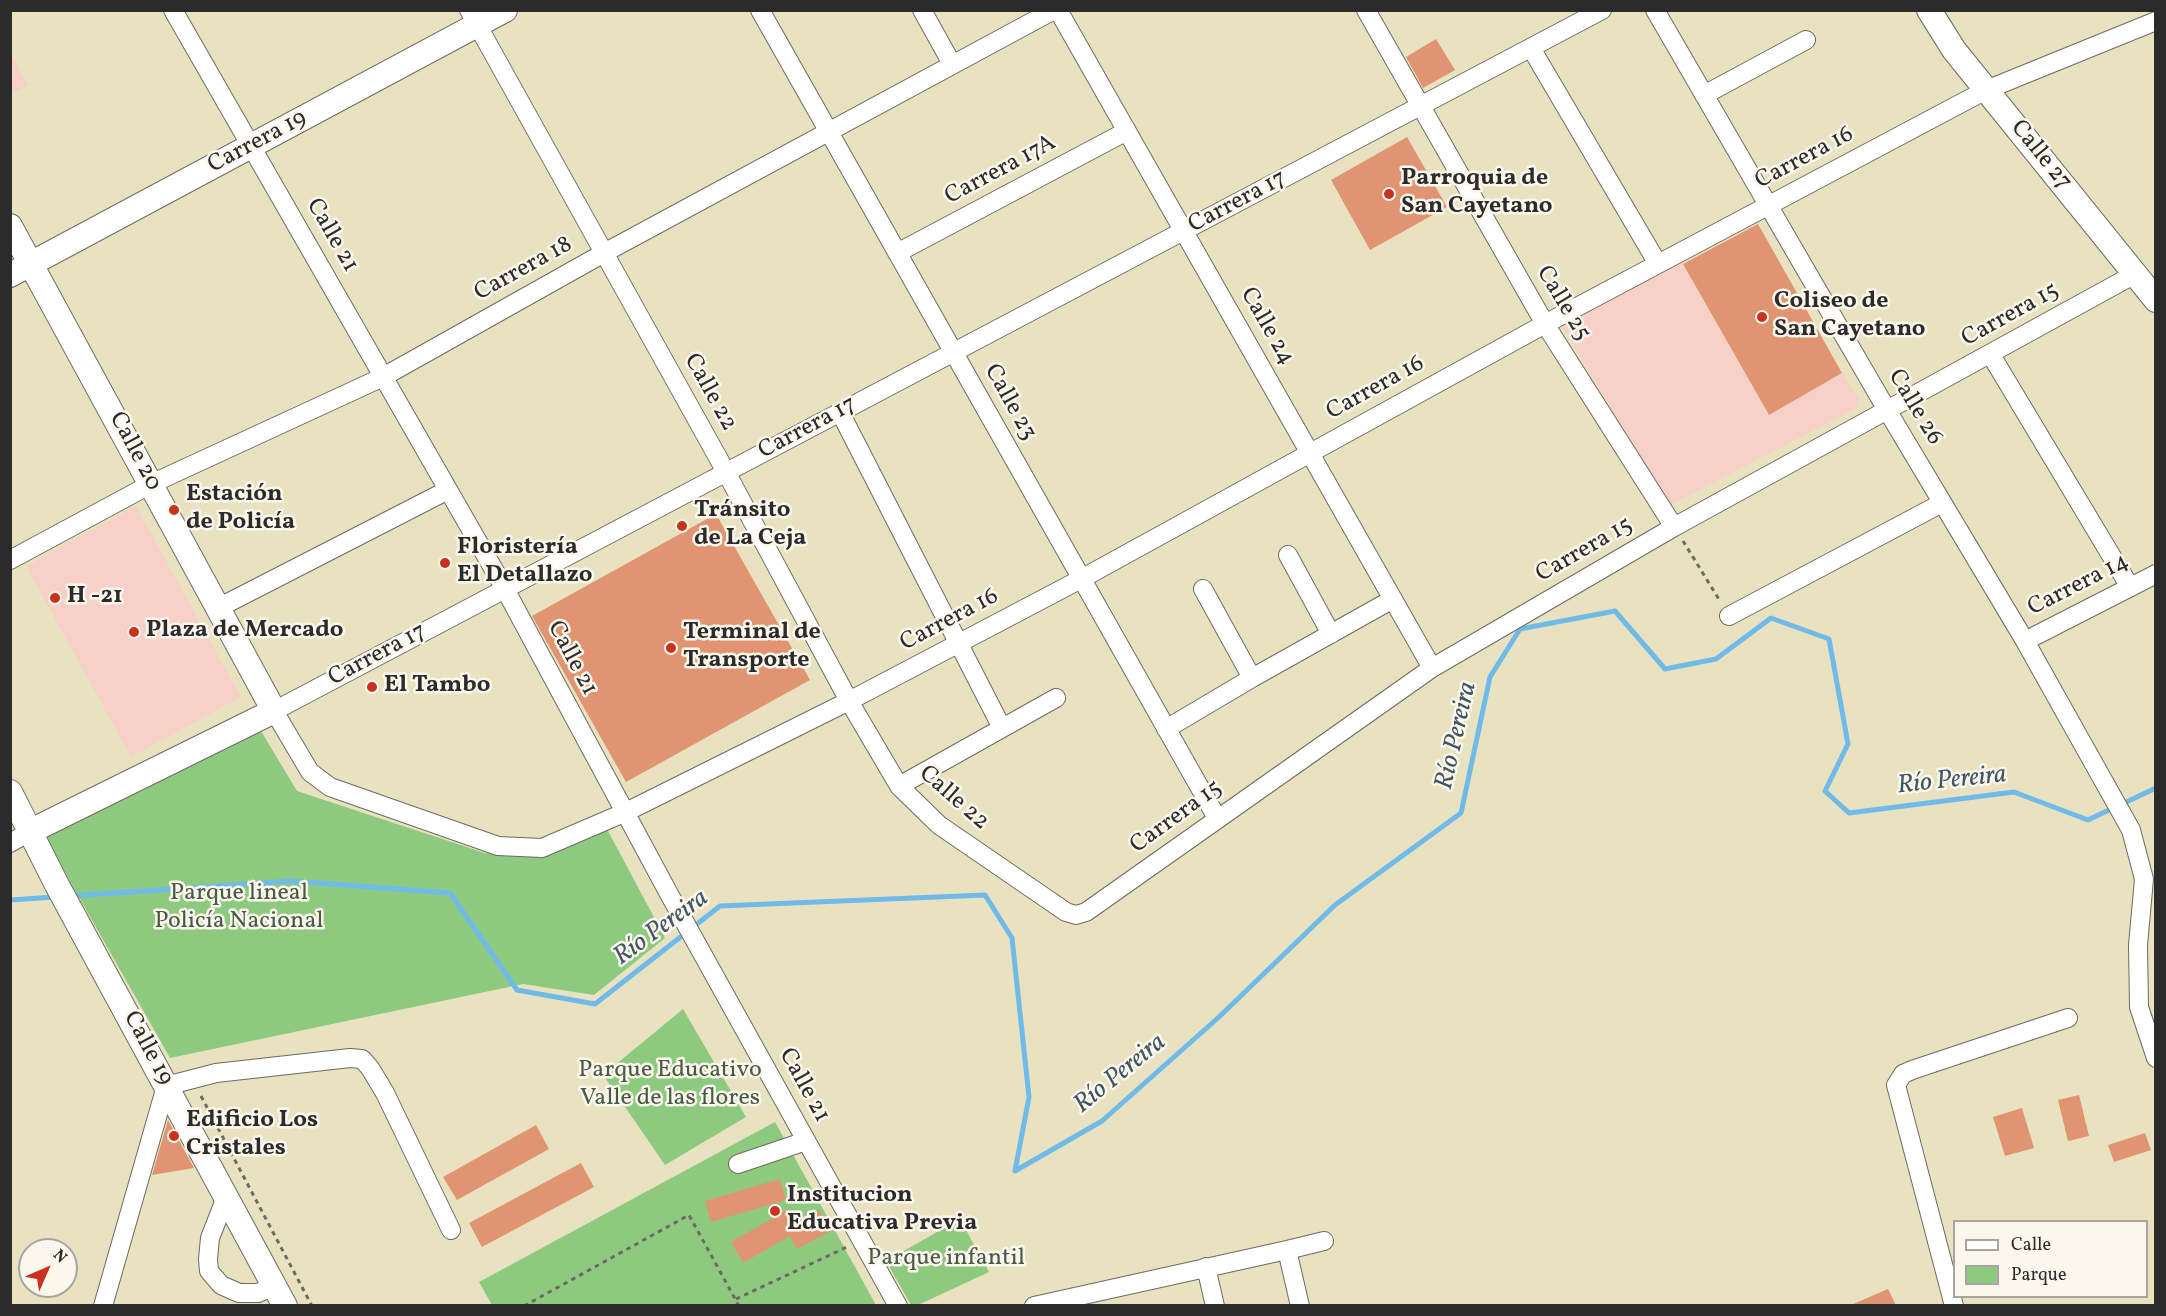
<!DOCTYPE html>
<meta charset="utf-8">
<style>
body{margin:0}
#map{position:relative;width:2166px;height:1316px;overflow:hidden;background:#e9e2c0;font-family:Vollkorn,serif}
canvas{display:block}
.frame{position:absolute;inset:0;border:12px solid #2b2b2b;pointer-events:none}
.legend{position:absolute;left:1953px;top:1220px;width:195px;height:78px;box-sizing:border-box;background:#fbf7ec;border:2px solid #a8a59f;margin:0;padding:8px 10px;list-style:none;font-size:18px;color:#2b2b2b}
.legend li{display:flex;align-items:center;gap:12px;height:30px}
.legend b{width:30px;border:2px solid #a8a59f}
.north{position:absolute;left:18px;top:1238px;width:60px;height:60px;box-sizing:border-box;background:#fbf7ec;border:2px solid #a8a59f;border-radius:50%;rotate:45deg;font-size:16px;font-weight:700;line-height:24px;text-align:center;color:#2b2b2b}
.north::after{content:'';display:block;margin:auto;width:21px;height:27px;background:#c8321e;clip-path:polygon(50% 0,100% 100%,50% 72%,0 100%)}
</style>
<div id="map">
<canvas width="2166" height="1316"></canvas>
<div class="frame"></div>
<ul class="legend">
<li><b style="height:8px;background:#fff"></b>Calle</li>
<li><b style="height:16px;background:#8dca80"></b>Parque</li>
</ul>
<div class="north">N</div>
</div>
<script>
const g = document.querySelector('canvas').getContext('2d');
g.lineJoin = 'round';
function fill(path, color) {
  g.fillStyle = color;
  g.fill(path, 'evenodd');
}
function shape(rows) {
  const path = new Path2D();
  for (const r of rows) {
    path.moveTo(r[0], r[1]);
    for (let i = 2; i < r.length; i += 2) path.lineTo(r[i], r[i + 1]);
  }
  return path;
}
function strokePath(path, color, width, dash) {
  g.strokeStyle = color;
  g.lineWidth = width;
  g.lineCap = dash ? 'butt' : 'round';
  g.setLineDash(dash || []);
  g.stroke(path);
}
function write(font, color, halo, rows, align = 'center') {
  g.font = font + ' Vollkorn,serif';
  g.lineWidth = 5;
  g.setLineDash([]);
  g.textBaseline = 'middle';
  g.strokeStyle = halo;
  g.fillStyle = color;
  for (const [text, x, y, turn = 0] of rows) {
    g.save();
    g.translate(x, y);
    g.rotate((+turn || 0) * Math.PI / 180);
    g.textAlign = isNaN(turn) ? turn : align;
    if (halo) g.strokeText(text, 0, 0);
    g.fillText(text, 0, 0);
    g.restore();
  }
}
const built = shape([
 [10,51,28,85,11,94,10,94],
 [1681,261,1768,415,1842,373,1859,398,1857,408,1668,506,1563,327],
 [136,506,241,697,131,757,26,566]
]);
const green = shape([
 [258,726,297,791,485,853,543,856,607,829,665,938,594,995,523,984,170,1058,42,832],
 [683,1009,746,1117,665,1165,603,1075],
 [775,1122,876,1305,492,1305,479,1282],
 [960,1219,989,1272,918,1305,911,1305,886,1261]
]);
const stream = shape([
 [2122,804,2156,788],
 [70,896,291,881,450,893,517,990,595,1004,720,906,985,895,1012,938,1029,1097,1015,1171,1102,1121,1219,1017,1335,905,1461,813,1490,677,1520,629,1615,611,1665,669,1716,659,1771,618,1829,639,1848,744,1825,791,1849,813,2014,792,2088,820,2113,808],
 [10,900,55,897]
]);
const building = shape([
 [1436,39,1455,70,1423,88,1406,57],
 [1407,137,1447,207,1370,250,1331,180],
 [1758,224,1842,373,1769,415,1683,264],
 [716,514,810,680,626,782,532,616],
 [2079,1095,2089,1136,2068,1141,2058,1100],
 [2022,1108,2034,1148,2005,1156,1993,1117],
 [168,1120,194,1168,152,1175],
 [536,1125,549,1149,457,1200,443,1177],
 [2145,1133,2151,1150,2114,1162,2108,1145],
 [581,1163,594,1187,482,1247,469,1223],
 [780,1179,786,1200,711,1222,705,1201],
 [789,1209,793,1224,819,1210,831,1231,797,1249,790,1236,743,1263,731,1242],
 [1888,1289,1896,1305,1851,1305]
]);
const path = shape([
 [1683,541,1720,601],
 [201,1096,312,1306],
 [736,1299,847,1247],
 [524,1306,689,1215,739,1306]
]);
const minor = shape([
 [173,10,505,589,668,892,898,1306],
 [469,10,726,472,849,701,899,786,939,825,1066,912,1076,915,1086,912,1432,668,1674,527,2135,274],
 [760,10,1217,818],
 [922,10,952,64],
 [1058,10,1432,668],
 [1366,10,1545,324,1674,527],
 [1602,10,274,711,310,772,330,787,498,846,542,848,626,812,849,701,1081,579,1545,324,1986,90,2156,21],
 [1655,10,1887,410,2025,641,2131,830,2144,879,2138,945,2139,1007,2156,1058],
 [1531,48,1658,264],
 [1704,95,1806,40],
 [897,253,1127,131],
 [1991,355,2130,587],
 [840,412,1002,728],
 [1288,555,1331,634],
 [10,560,151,484,383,377,604,253,1054,10],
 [1203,589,1252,678],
 [218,608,448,490],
 [1729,616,1942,503],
 [2025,641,2156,574],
 [1166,729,1252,678,1393,599],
 [899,786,1056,698],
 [10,843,31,831],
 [738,1164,806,1141],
 [226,1197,210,1238,208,1259,209,1271,221,1285,239,1293,258,1293,274,1286],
 [1287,1250,1324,1241],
 [1206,1267,1215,1306],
 [103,1306,166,1086,216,1073,350,1058,362,1059,370,1068,385,1093,451,1230],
 [1034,1306,1287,1250,1300,1306],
 [1954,1306,1896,1085,1903,1074,1912,1070,2068,1018]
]);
const major = shape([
 [1929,10,1954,50,2156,300],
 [10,226,274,711,31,831],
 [10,275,505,10],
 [10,792,57,885,285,1306]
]);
const markers = [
 [1389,194,6,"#c8321e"],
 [1762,317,6,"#c8321e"],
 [174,510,6,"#c8321e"],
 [682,526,6,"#c8321e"],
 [445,563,6,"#c8321e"],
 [55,598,6,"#c8321e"],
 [134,632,6,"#c8321e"],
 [671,648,6,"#c8321e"],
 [372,687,6,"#c8321e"],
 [174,1136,6,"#c8321e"],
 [775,1211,6,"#c8321e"]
];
const streetNames = [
 ["Carrera 19",258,143,-28],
 ["Calle 27",2040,156,51],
 ["Carrera 16",1805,159,-28],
 ["Carrera 17A",1001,171,-28],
 ["Carrera 17",1238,203,-28],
 ["Calle 21",331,236,60],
 ["Carrera 18",524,270,-29],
 ["Calle 25",1562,304,59],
 ["Carrera 15",2011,316,-29],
 ["Calle 24",1266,327,60],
 ["Carrera 16",1376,389,-29],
 ["Calle 22",709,393,61],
 ["Calle 23",1009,403,61],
 ["Calle 26",1914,408,59],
 ["Carrera 17",808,429,-28],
 ["Calle 20",134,452,62],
 ["Carrera 15",1585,551,-30],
 ["Carrera 14",2079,586,-27],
 ["Carrera 16",950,621,-28],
 ["Carrera 17",378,656,-28],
 ["Calle 21",571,659,62],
 ["Calle 22",953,799,41],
 ["Carrera 15",1177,818,-36],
 ["Calle 19",147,1049,62],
 ["Calle 21",803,1086,61]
];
const poiNames = [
 ["Parroquia de",1401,180],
 ["San Cayetano",1401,208],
 ["Coliseo de",1774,303],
 ["San Cayetano",1774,331],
 ["Estación",186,496],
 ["de Policía",186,524],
 ["Tránsito",694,512],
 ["de La Ceja",694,540],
 ["Floristería",457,549],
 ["El Detallazo",457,577],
 ["H -21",67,598],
 ["Plaza de Mercado",146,632],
 ["Terminal de",683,634],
 ["Transporte",683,662],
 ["El Tambo",384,687],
 ["Edificio Los",186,1122],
 ["Cristales",186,1150],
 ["Institucion",787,1197],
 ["Educativa Previa",787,1225]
];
const parkNames = [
 ["Parque lineal",239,895],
 ["Policía Nacional",239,923],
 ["Parque Educativo",670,1072],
 ["Valle de las flores",670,1100],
 ["Parque infantil",946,1260]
];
const waterNames = [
 ["Río Pereira",1458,736,-77],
 ["Río Pereira",1952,782,-6],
 ["Río Pereira",662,929,-36],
 ["Río Pereira",1121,1075,-39]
];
fill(built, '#f7d1c7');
fill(green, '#8dca80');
strokePath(stream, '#6fbae8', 5);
fill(building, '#e09472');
strokePath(minor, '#6e6b5f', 20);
strokePath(major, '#6e6b5f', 26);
strokePath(path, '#6e6b5f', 3, [4.5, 4.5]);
strokePath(minor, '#fff', 18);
strokePath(major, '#fff', 24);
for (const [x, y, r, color] of markers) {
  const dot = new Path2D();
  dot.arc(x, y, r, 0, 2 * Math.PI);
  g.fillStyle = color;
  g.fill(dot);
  strokePath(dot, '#fbf7ec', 2);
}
write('24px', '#2b2b2b', '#fbf7ec', streetNames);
write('bold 24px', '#2b2b2b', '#fbf7ec', poiNames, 'left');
write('24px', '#485b44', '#fbf7ec', parkNames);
write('italic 26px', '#3f5664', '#fbf7ec', waterNames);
</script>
